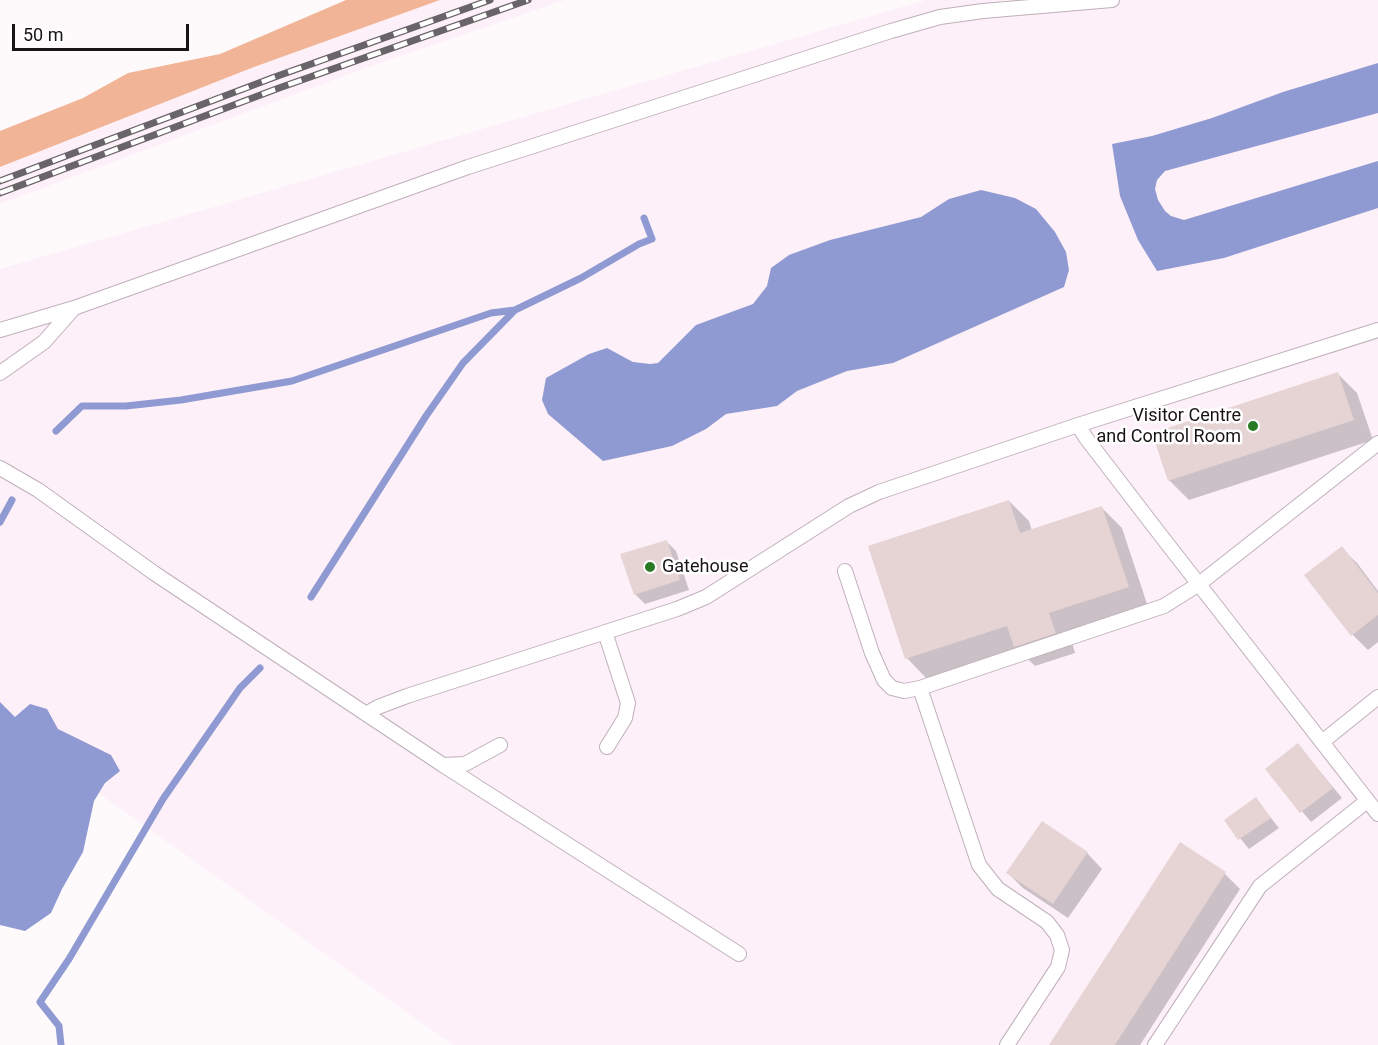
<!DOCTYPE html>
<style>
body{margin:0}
#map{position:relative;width:1378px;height:1045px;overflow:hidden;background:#fefafc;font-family:Roboto,sans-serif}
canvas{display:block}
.scale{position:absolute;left:12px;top:24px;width:177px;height:27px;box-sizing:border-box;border:3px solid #181316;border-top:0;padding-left:8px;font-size:18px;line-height:21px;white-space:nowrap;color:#181316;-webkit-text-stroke:4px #fff;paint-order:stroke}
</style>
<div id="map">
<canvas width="1378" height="1045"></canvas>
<div class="scale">50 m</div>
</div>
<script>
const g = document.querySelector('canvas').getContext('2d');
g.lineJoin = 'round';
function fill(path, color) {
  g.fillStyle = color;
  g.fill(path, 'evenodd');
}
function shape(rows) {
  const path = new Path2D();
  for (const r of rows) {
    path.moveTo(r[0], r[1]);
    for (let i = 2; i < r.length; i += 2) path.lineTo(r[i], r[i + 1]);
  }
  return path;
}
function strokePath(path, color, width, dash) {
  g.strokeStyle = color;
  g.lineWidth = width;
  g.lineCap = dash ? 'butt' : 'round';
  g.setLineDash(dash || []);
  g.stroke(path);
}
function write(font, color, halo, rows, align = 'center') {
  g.font = font + ' Roboto,sans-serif';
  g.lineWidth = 5;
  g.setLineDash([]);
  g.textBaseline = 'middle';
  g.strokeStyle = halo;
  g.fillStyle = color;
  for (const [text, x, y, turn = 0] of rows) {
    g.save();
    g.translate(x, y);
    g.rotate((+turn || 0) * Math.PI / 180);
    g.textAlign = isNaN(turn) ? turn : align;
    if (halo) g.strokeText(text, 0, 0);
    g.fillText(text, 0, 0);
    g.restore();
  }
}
const built = shape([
 [440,0,565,0,374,65,0,204,0,167,254,67],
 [926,0,1378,0,1378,1045,453,1045,0,723,0,269]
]);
const forest = shape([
 [346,0,440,0,254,67,0,167,0,131,83,98,128,73,220,54]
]);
const water = shape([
 [1378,63,1378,113,1165,171,1157,180,1155,189,1158,200,1165,211,1171,216,1184,220,1378,161,1378,208,1224,258,1157,271,1138,240,1120,196,1112,144,1152,136,1212,118,1283,92],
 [981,190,1015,198,1036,209,1055,232,1066,252,1069,270,1064,287,893,363,847,371,797,391,777,406,726,414,706,429,672,446,603,461,548,414,542,400,546,378,589,354,607,348,633,362,650,364,658,363,696,325,753,304,767,286,771,268,789,255,830,240,921,217,949,199],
 [0,702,15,717,30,704,47,709,58,729,111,755,120,771,105,783,94,801,83,852,62,889,51,913,25,931,0,925]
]);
const shadow = shape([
 [1337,373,1357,393,1373,440,1189,500,1169,480],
 [1009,501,1029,521,1032,531,1102,508,1122,528,1148,607,1069,633,1075,653,1035,666,1018,649,927,679,907,658],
 [666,541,676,551,689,590,645,604,635,594],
 [1341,548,1357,563,1378,591,1378,642,1368,650,1353,635,1306,575],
 [1298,745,1342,798,1311,822,1267,769],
 [1256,799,1279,828,1249,849,1226,821],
 [1042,823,1087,853,1102,869,1068,918,1023,888,1008,873],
 [1180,845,1225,874,1240,889,1140,1045,1051,1045]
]);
const stream = shape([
 [56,431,82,406,126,406,181,400,292,381,491,313,515,310],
 [0,522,12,500],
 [311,597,426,416,463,363,515,310,581,278,639,244,652,239,644,218],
 [61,1045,59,1026,40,1002,69,959,163,799,240,688,260,668]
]);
const building = shape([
 [1338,372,1354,420,1168,481,1152,433],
 [1009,500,1020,533,1102,506,1129,587,1049,613,1056,633,1014,647,1007,626,905,659,868,546],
 [667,540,680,580,634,595,620,554],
 [1342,546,1378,593,1378,615,1351,636,1304,575],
 [1298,743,1333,788,1300,813,1265,769],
 [1256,797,1271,818,1238,840,1224,820],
 [1042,821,1088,852,1053,904,1006,873],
 [1180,842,1226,872,1115,1045,1049,1045]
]);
const lane = shape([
 [0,330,74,308,468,167,891,31,940,17,983,11,1112,0],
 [0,373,44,342,74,308],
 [1078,425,1086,438,1162,537,1378,814],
 [0,468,38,490,154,573,443,765,465,764,500,745],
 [845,571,872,653,884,680,892,688,904,691,920,688,1164,606,1199,584,1378,443],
 [605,632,628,703,625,718,607,747],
 [920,688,979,865,998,889,1047,922,1057,935,1062,950,1058,967,1007,1045],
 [366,714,378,707,407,696,677,609,706,597,849,506,879,492,1078,425,1378,330],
 [1322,742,1378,697],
 [443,765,739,954],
 [1155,1045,1260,886,1367,801]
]);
const rail = shape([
 [0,181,272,78,490,0],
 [0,193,279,88,528,0]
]);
const markers = [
 [1253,426,6,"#287a25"],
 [650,567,6,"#287a25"]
];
const poiNames = [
 ["Visitor Centre",1241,416],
 ["and Control Room",1241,437],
 ["Gatehouse",662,567,"left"]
];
fill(built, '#fdf0f8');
fill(forest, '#f2b497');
fill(water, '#909ad2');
fill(shadow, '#0003');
strokePath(stream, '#909ad2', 7);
fill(building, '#e6d3d4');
strokePath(lane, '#bfb0b9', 16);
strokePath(lane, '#fff', 14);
strokePath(rail, '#696467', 7);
strokePath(rail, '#fff', 4.5, [14]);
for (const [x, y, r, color] of markers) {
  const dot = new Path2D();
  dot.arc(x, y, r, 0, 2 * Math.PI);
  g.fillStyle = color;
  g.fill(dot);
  strokePath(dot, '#fff', 2);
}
write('18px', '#181316', '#fff', poiNames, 'right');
</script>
